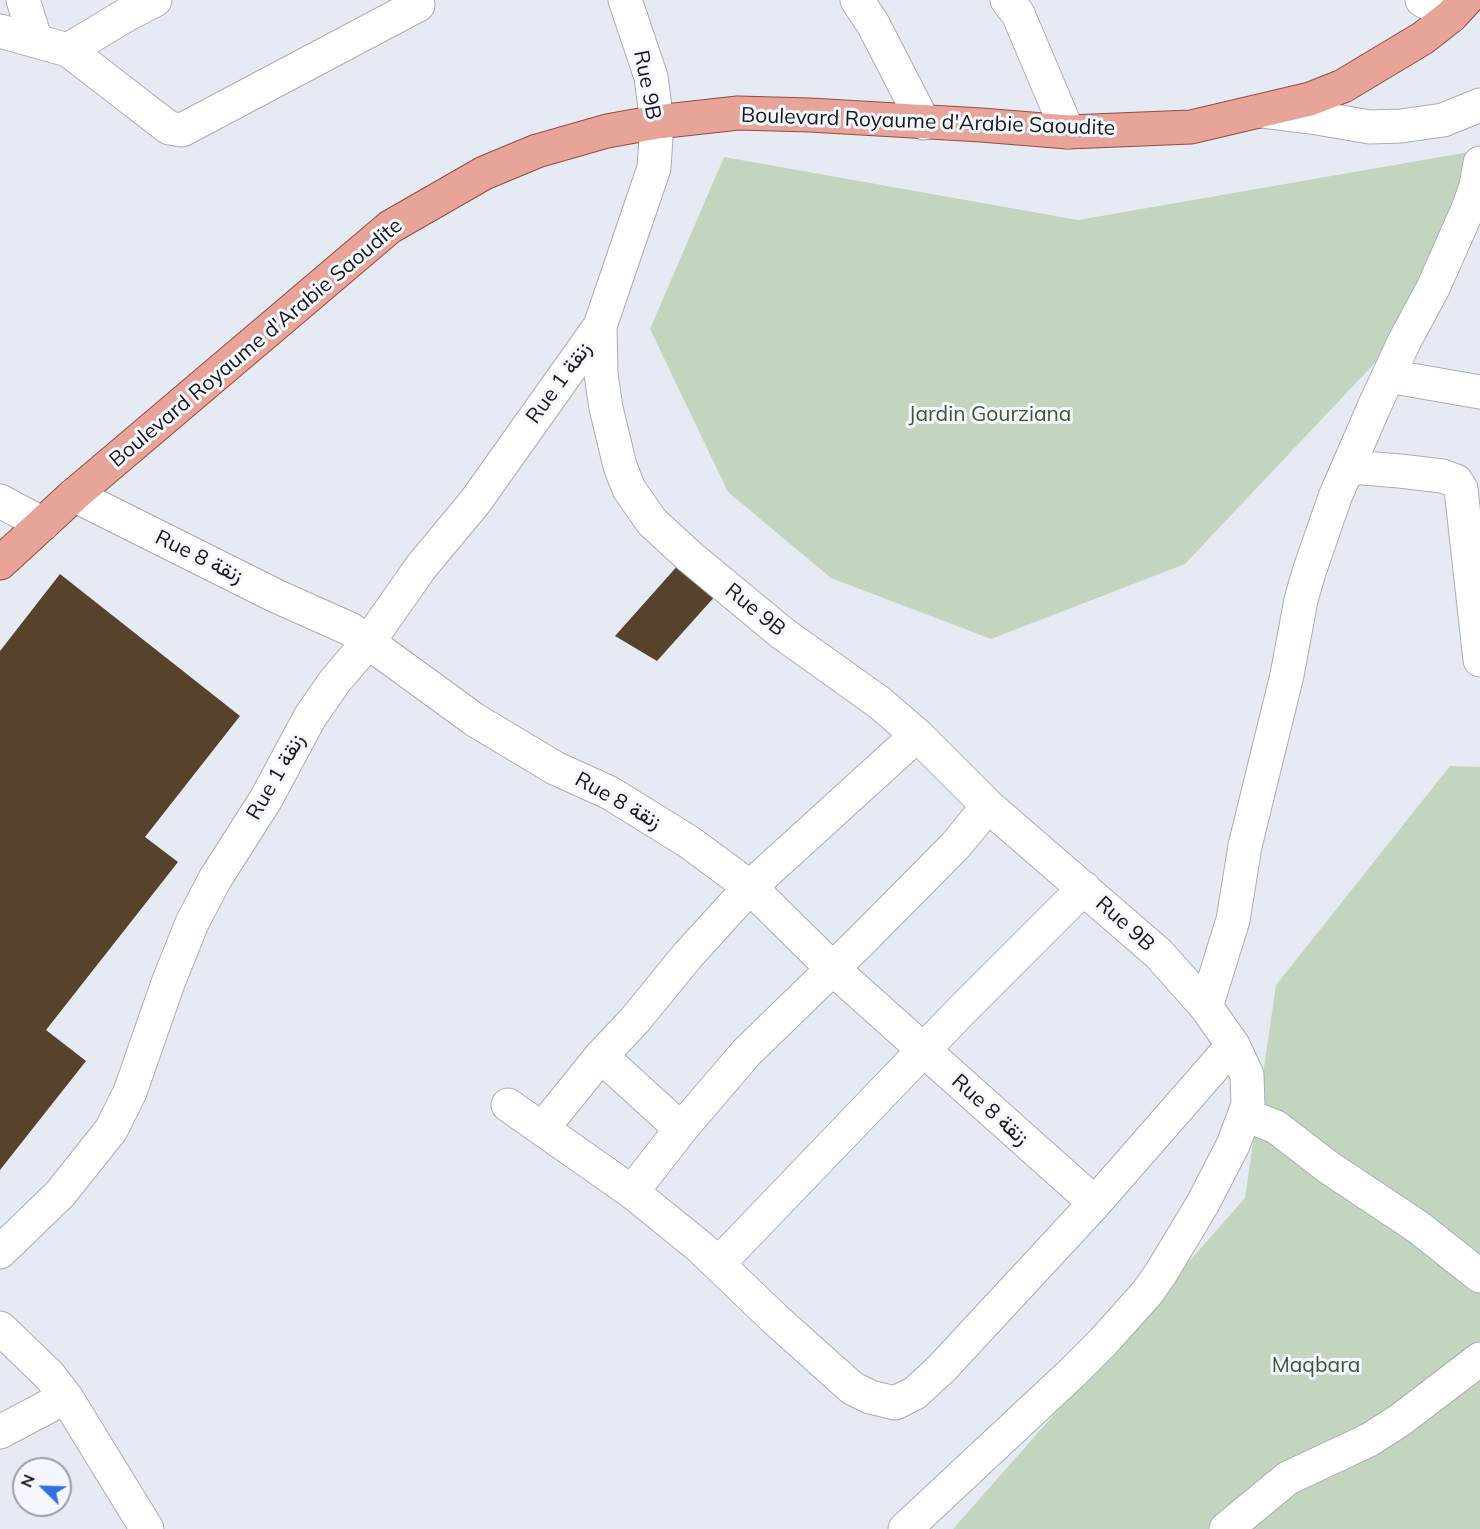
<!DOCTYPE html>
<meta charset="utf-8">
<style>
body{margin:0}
#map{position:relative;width:1480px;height:1529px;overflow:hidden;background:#e6ebf3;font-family:Mulish,sans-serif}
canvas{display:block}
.north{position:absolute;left:12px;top:1457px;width:60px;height:60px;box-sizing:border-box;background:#f4f8fe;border:2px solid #9b9ea3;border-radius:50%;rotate:293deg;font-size:16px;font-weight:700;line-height:24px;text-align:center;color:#16181b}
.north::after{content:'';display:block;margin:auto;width:21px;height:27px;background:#356fde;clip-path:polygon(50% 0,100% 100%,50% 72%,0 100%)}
</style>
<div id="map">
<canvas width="1480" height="1529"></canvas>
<div class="north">N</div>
</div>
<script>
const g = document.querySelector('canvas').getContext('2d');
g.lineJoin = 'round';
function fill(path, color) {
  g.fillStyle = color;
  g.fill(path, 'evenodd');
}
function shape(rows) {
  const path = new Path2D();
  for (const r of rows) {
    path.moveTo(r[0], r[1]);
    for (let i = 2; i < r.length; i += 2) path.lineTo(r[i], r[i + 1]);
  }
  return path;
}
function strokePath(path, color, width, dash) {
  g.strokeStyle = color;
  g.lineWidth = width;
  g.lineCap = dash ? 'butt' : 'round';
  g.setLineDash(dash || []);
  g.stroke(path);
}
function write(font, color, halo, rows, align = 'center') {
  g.font = font + ' Mulish,Vazirmatn,sans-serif';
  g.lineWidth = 6;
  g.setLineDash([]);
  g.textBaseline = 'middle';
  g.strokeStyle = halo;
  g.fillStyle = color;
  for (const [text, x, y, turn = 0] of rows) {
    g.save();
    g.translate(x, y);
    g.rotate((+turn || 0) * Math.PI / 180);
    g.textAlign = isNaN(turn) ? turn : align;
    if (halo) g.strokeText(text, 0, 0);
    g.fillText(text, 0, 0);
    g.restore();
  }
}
const green = shape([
 [1469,152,1440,294,1185,564,991,639,831,578,728,492,650,329,724,157,1078,220],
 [1450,766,1480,767,1480,1529,953,1529,1245,1198,1276,985]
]);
const building = shape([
 [680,563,717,594,657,661,615,636],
 [60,574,240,716,145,837,178,862,46,1030,86,1061,0,1170,0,651]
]);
const minor = shape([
 [23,0,36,41],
 [625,0,651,77,657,122,654,168,600,326,601,374,606,408,620,466,629,489,652,522,689,556,782,633,880,703,917,735,988,806,1159,954,1206,1007,1233,1045,1247,1075,1248,1105,1233,1145,1202,1205,1161,1273,1147,1293,1103,1342,1072,1373,905,1529],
 [857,0,873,24,924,123],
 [1007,0,1018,14,1068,132],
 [1422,0,1451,16],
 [0,31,68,50,126,15,155,0],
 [68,50,169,128,182,130,418,5],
 [1261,111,1317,118,1370,127,1401,126,1443,120,1480,105],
 [1388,376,1480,392],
 [1350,467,1400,471,1442,476,1456,481,1461,489,1480,660],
 [74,495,276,596,350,629,475,720,555,768,610,793,689,842,750,887,833,969,1095,1203],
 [0,501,43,524],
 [1206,1007,1233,920,1245,846,1287,675,1301,600,1309,572,1335,497,1374,407,1404,342,1433,288,1468,209,1476,186,1480,163],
 [601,1056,681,1129],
 [508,1105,632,1192,700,1247,775,1319,852,1388,870,1397,895,1403,915,1393,942,1368,1095,1203,1233,1045],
 [1246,1115,1276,1127,1328,1167,1418,1227,1480,1276],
 [542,1129,601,1056,635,1020,688,955,750,887,917,735],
 [632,1192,681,1129,746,1053,860,942,956,845,988,806],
 [0,1252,60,1194,111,1130,130,1092,168,983,192,923,215,879,266,799,310,717,335,681,369,641,421,567,475,502,600,326],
 [719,1263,961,1011,1084,888],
 [0,1328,49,1375,66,1397,147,1529],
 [0,1432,66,1397],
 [1226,1529,1288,1478,1369,1440,1400,1420,1480,1359]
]);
const major = shape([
 [0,563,74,495,390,227,484,173,537,151,607,131,657,122,738,113,810,115,981,125,1068,132,1191,127,1310,99,1343,86,1423,38,1451,16,1466,0]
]);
const streetNames = [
 ["Rue 9B",647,85,79],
 ["Boulevard Royaume d'Arabie Saoudite",928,122,2],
 ["Boulevard Royaume d'Arabie Saoudite",256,343,-40],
 ["Rue 1 زنقة",559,383,-54],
 ["Rue 8 زنقة",199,557,26],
 ["Rue 9B",755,610,39],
 ["Rue 1 زنقة",276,777,-60],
 ["Rue 8 زنقة",618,801,29],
 ["Rue 9B",1125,924,42],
 ["Rue 8 زنقة",990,1110,42]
];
const parkNames = [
 ["Jardin Gourziana",990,415],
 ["Maqbara",1316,1366]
];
fill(green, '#c3d5bf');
fill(building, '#57422c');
strokePath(minor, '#a8adb5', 35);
strokePath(major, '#954b40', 35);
strokePath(minor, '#fff', 33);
strokePath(major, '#e8a498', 33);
write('21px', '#16181b', '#f4f8fe', streetNames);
write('21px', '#385931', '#f4f8fe', parkNames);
</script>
